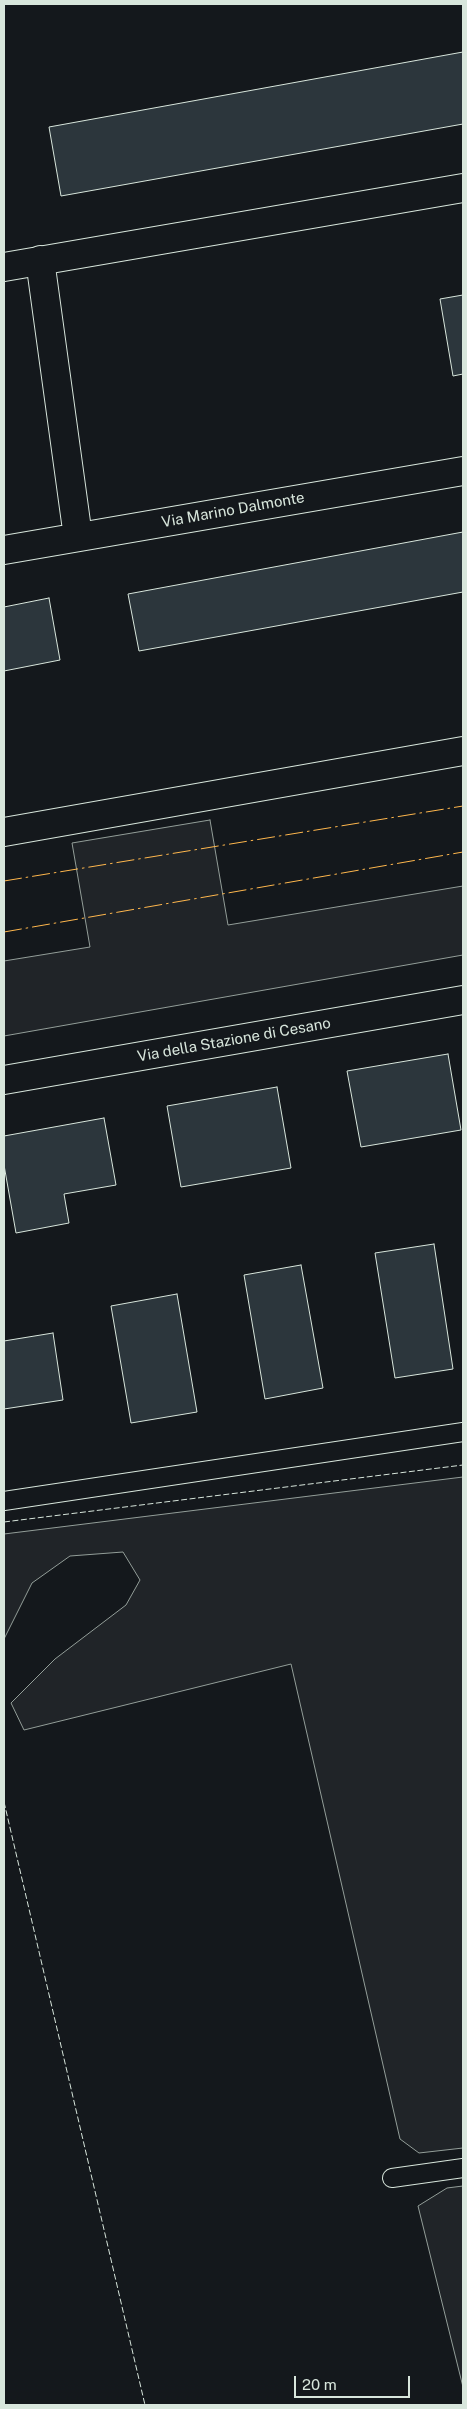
<!DOCTYPE html>
<style>
body{margin:0}
#map{position:relative;width:467px;height:2409px;overflow:hidden;background:#14181c;font-family:"Public Sans",sans-serif}
canvas{display:block}
.frame{position:absolute;inset:0;border:5px solid #d8e6dc;pointer-events:none}
.scale{position:absolute;left:294px;top:2376px;width:116px;height:22px;box-sizing:border-box;border:2px solid #d8e6dc;border-top:0;padding-left:6px;font-size:15px;line-height:18px;white-space:nowrap;color:#d8e6dc;-webkit-text-stroke:4px #14181c;paint-order:stroke}
</style>
<div id="map">
<canvas width="467" height="2409"></canvas>
<div class="frame"></div>
<div class="scale">20 m</div>
</div>
<script>
const g = document.querySelector('canvas').getContext('2d');
g.lineJoin = 'round';
function fill(path, color) {
  g.fillStyle = color;
  g.fill(path, 'evenodd');
}
function shape(rows) {
  const path = new Path2D();
  for (const r of rows) {
    path.moveTo(r[0], r[1]);
    for (let i = 2; i < r.length; i += 2) path.lineTo(r[i], r[i + 1]);
  }
  return path;
}
function strokePath(path, color, width, dash) {
  g.strokeStyle = color;
  g.lineWidth = width;
  g.lineCap = dash ? 'butt' : 'round';
  g.setLineDash(dash || []);
  g.stroke(path);
}
function write(font, color, halo, rows, align = 'center') {
  g.font = font + ' "Public Sans",sans-serif';
  g.lineWidth = 4;
  g.setLineDash([]);
  g.textBaseline = 'middle';
  g.strokeStyle = halo;
  g.fillStyle = color;
  for (const [text, x, y, turn = 0] of rows) {
    g.save();
    g.translate(x, y);
    g.rotate((+turn || 0) * Math.PI / 180);
    g.textAlign = isNaN(turn) ? turn : align;
    if (halo) g.strokeText(text, 0, 0);
    g.fillText(text, 0, 0);
    g.restore();
  }
}
const green = shape([
 [210,820,228,925,463,886,463,955,4,1036,4,961,90,947,72,843,210,820],
 [463,1477,463,2148,419,2153,400,2139,291,1664,24,1730,11,1703,55,1659,126,1605,140,1580,123,1552,70,1556,32,1583,4,1639,4,1534,463,1477],
 [463,2186,463,2387,418,2206,447,2188,463,2186]
]);
const building = shape([
 [463,52,463,124,61,196,49,127,463,52],
 [463,295,463,374,453,376,440,299,463,295],
 [463,532,463,592,139,651,128,594,463,532],
 [49,598,60,660,4,671,4,607,49,598],
 [448,1054,461,1130,361,1147,347,1071,448,1054],
 [277,1087,291,1168,181,1187,167,1106,277,1087],
 [104,1118,116,1185,64,1194,69,1223,16,1233,4,1165,4,1136,104,1118],
 [434,1244,453,1369,395,1378,375,1253,434,1244],
 [301,1265,323,1388,265,1399,244,1275,301,1265],
 [177,1294,197,1412,131,1423,111,1306,177,1294],
 [53,1333,63,1400,4,1409,4,1341,53,1333]
]);
const service = shape([
 [4,1501,463,1432],
 [392,2178,463,2168]
]);
const minor = shape([
 [40,260,78,537],
 [4,267,463,188],
 [4,550,463,471],
 [4,832,463,751]
]);
const tertiary = shape([
 [4,1080,463,1000]
]);
const fence = shape([
 [4,1522,463,1465],
 [4,1802,145,2405]
]);
const power = shape([
 [4,881,463,806],
 [4,932,463,852]
]);
const streetNames = [
 ["Via Marino Dalmonte",233,510,-10],
 ["Via della Stazione di Cesano",234,1040,-10]
];
fill(green, '#202428');
strokePath(green, '#939e99', 1);
fill(building, '#2c363c');
strokePath(building, '#d8e6dc', 1);
strokePath(service, '#d8e6dc', 20);
strokePath(minor, '#d8e6dc', 30);
strokePath(tertiary, '#d8e6dc', 30);
strokePath(service, '#14181c', 18);
strokePath(minor, '#14181c', 28);
strokePath(tertiary, '#14181c', 28);
strokePath(fence, '#d8e6dc', 1, [6, 2.5]);
strokePath(power, '#ffb74d', 1, [18, 4, 2.5, 4]);
write('15px', '#d8e6dc', '#14181c', streetNames);
</script>
